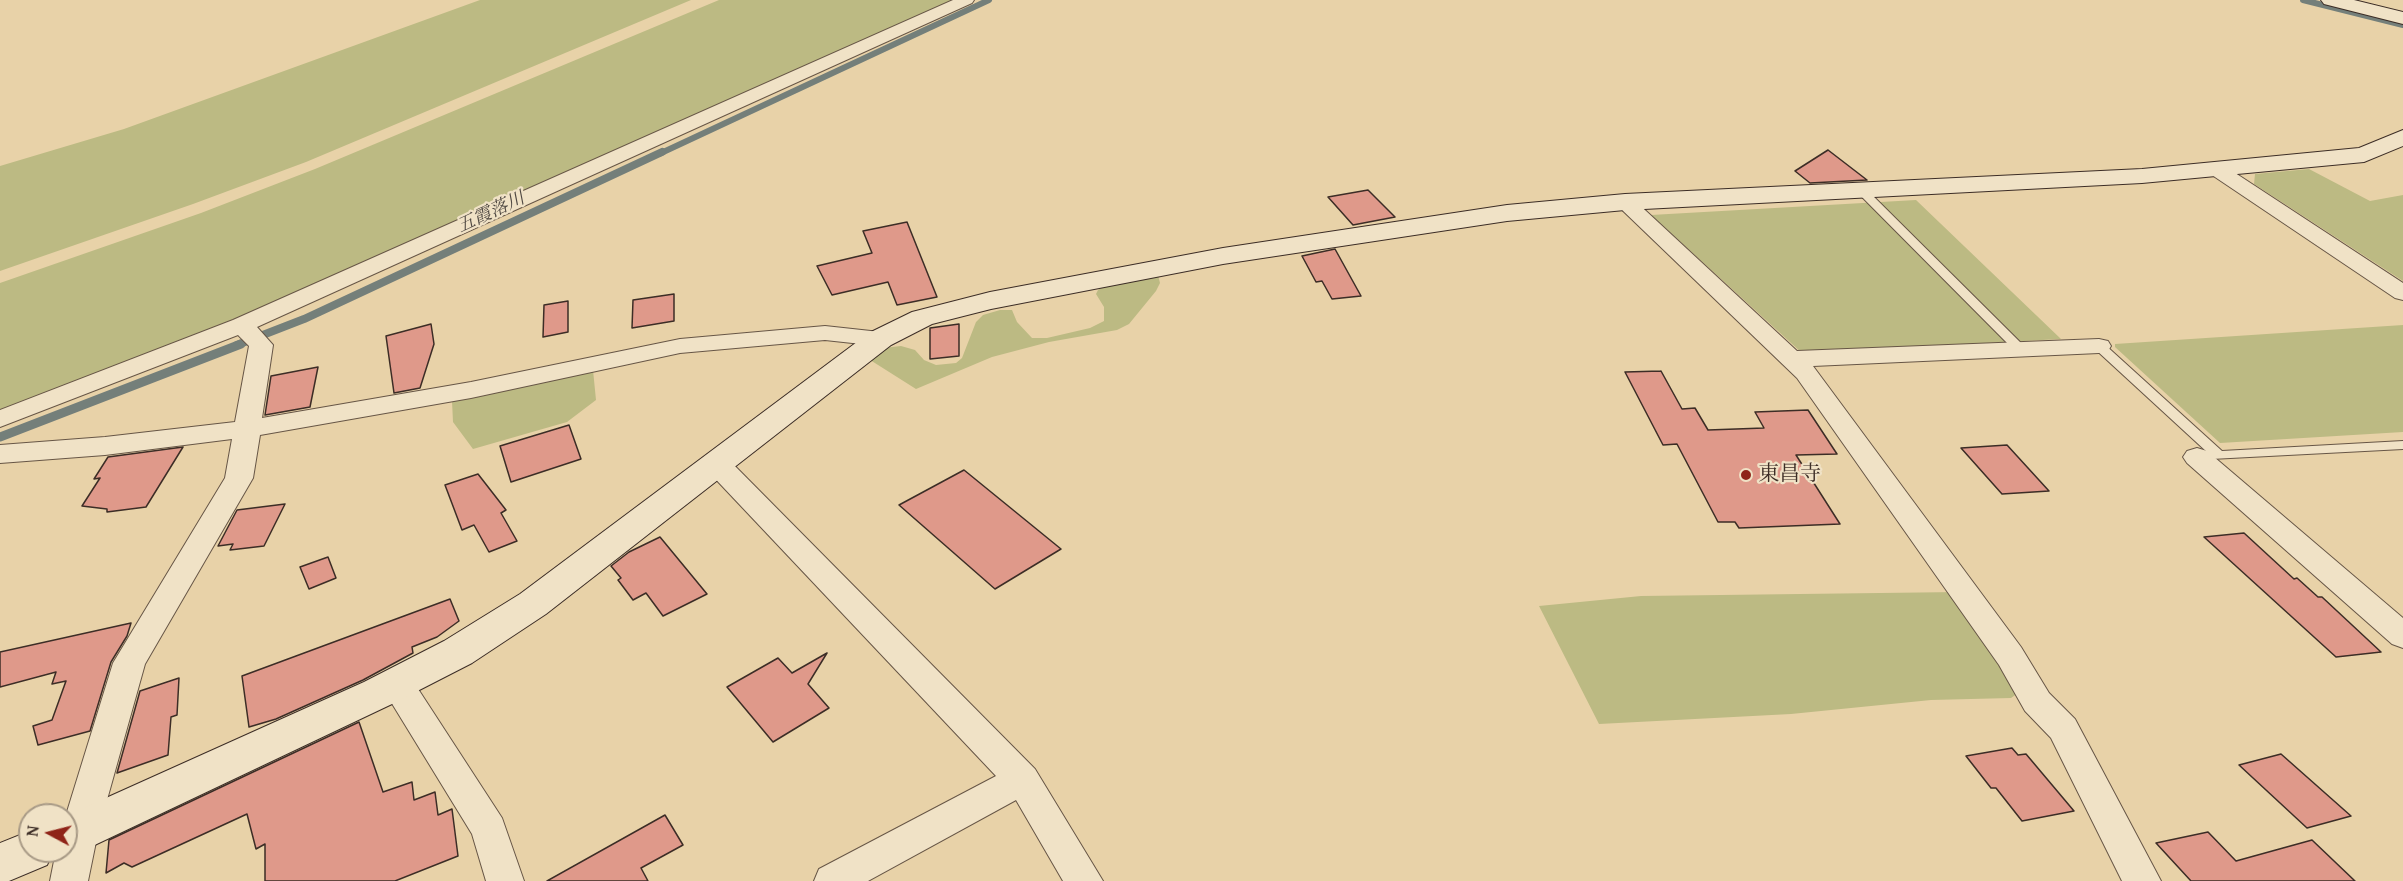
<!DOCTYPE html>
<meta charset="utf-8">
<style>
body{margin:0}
#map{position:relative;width:2403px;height:881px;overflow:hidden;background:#e8d2a8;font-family:"Gentium Book Plus",serif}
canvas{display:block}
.north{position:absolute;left:18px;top:803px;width:60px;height:60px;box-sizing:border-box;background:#f0e2c6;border:2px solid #a89a86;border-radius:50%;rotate:277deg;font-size:16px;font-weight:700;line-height:24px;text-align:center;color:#3c2d26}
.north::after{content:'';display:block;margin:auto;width:21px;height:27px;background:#8f2418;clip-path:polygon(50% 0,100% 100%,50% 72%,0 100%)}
</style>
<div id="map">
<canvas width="2403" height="881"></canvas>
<div class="north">N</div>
</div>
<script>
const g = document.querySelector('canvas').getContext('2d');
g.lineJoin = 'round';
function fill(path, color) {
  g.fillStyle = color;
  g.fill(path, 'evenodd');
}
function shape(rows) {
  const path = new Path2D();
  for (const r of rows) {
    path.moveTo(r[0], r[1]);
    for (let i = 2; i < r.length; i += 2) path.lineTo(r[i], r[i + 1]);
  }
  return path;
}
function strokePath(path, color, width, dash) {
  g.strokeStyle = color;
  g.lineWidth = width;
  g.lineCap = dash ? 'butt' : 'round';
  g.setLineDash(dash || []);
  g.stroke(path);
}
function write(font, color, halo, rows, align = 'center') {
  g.font = font + ' "Gentium Book Plus","Noto Serif JP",serif';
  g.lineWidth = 4.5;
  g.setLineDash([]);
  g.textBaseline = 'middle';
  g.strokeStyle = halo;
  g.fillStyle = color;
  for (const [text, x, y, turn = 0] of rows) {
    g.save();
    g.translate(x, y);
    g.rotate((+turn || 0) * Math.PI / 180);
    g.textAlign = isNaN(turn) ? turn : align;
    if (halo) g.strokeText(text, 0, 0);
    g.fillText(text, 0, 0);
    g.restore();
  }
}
const green = shape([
 [480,0,691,0,306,162,193,204,0,271,0,166,124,129],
 [719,0,956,0,256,315,0,412,0,283,201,213,315,169],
 [2309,169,2370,201,2403,195,2403,281,2254,184,2255,174],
 [1916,200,2061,339,1802,353,1651,215],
 [1158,275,1160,283,1156,291,1129,324,1117,330,1049,342,992,357,916,389,867,358,883,348,901,346,915,350,924,360,936,365,956,363,962,358,976,322,983,315,1000,310,1012,310,1017,322,1032,338,1047,338,1090,328,1104,321,1104,307,1096,294,1098,290,1107,284],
 [2403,325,2403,432,2220,443,2115,347,2115,344],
 [593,370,596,400,567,422,473,449,453,422,452,401],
 [1959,592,2021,691,2011,698,1931,700,1791,714,1599,724,1539,606,1641,596]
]);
const streamFar2 = shape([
 [2303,0,2403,25],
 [659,154,989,0]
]);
const streamFar1 = shape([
 [237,345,304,319,662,152]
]);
const stream = shape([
 [0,437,241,344]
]);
const building = shape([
 [1828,150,1867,180,1810,183,1795,171,1828,150],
 [1368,190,1395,217,1353,225,1328,197,1368,190],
 [907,222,937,297,897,305,888,282,832,295,817,266,872,253,863,231,907,222],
 [1335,249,1361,296,1332,299,1322,281,1316,282,1302,256,1335,249],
 [674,294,674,321,632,328,633,300,674,294],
 [568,301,568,332,543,337,544,305,568,301],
 [431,324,434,344,420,388,394,393,386,336,431,324],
 [959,324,959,356,930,359,930,328,959,324],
 [318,367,310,407,265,415,271,376,318,367],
 [1661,371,1682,409,1695,408,1708,430,1764,428,1755,412,1808,410,1837,454,1796,455,1840,524,1739,528,1735,522,1718,522,1677,444,1663,445,1625,372,1661,371],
 [569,425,581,459,511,482,500,446,569,425],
 [2007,445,2049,491,2002,494,1961,448,2007,445],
 [183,447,146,507,107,512,107,509,82,506,100,478,94,479,108,457,183,447],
 [964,470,1061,549,995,589,899,505,964,470],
 [478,474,506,510,501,513,517,541,489,552,474,525,462,530,445,485,478,474],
 [285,504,264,546,230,550,233,544,218,546,237,510,285,504],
 [2244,533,2294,579,2297,578,2318,597,2322,597,2381,652,2336,657,2204,537,2244,533],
 [660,537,707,594,663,616,646,593,633,600,618,580,621,578,611,566,629,552,660,537],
 [328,557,336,578,309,589,300,567,328,557],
 [450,599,459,621,437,637,412,647,413,653,363,680,276,719,249,727,242,676,450,599],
 [131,623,127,636,111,662,90,731,38,745,33,726,52,720,66,681,52,684,56,672,0,687,0,652,131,623],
 [827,653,808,684,829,708,773,742,727,687,778,658,792,673,827,653],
 [179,678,177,715,171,717,168,755,117,773,140,691,179,678],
 [359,722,383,792,412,782,414,800,435,792,438,815,452,809,458,856,395,881,265,881,265,844,256,849,247,814,132,867,124,863,106,873,109,840,359,722],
 [2012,748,2018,755,2026,754,2074,811,2022,821,1996,788,1991,788,1966,756,2012,748],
 [2281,754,2351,816,2307,828,2239,765,2281,754],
 [665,815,683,845,641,868,648,881,547,881,665,815],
 [2208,832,2236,861,2312,840,2355,881,2191,881,2156,843,2208,832]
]);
const lane = shape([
 [1861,187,1865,188,2024,346,2026,349,2024,352,2016,352,1857,192,1857,188,1861,187],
 [2099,342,2103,343,2222,451,2403,441,2403,449,2192,460,2190,457,2192,454,2207,452,2095,349,2093,346,2099,342]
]);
const street = shape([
 [953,0,974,0,972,3,257,327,273,345,262,418,471,382,680,339,825,326,880,332,889,334,892,339,889,344,880,346,825,340,680,353,471,398,260,435,253,478,145,664,98,832,88,881,50,881,56,851,66,851,66,815,113,663,225,478,232,439,105,455,0,463,0,445,105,437,235,422,249,346,238,335,0,427,0,410,233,320,953,0],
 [2216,163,2223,165,2403,283,2403,300,2395,298,2209,173,2206,169,2209,165,2216,163],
 [1625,196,1632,198,1797,351,2099,339,2108,341,2111,346,2108,351,2099,353,1813,366,2021,647,2049,693,2075,719,2161,881,2122,881,2051,738,2025,711,1999,665,1797,378,1618,206,1615,202,1618,198,1625,196],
 [2197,448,2207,451,2403,618,2403,648,2392,644,2187,463,2183,457,2187,451,2197,448],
 [716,454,726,457,1035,769,1103,881,1063,881,1016,800,868,881,814,881,819,869,996,776,706,469,702,463,706,457,716,454],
 [397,671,409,675,502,818,524,881,486,881,472,834,380,684,385,675,397,671]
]);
const secondary = shape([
 [2321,0,2354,0,2403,12,2403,24,2324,4,2321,0],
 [2403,130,2403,146,2364,162,2142,183,1625,210,1507,221,1223,264,991,309,932,324,891,345,546,614,472,663,392,704,82,851,66,857,53,852,47,865,9,881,0,881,0,843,30,831,30,851,66,851,66,816,364,682,444,641,520,594,869,333,912,312,990,292,1223,248,1507,205,1625,194,2142,169,2359,148,2403,130]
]);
const markers = [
 [1746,475,6,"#8f2418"]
];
const farWaternames = [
 ["五霞落川",491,213,-25]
];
const poiNames = [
 ["東昌寺",1758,475]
];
fill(green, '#bcba83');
strokePath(streamFar2, '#747f7a', 6);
strokePath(streamFar1, '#747f7a', 8);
strokePath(stream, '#747f7a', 9);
fill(building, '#df998a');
strokePath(building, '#3c2d26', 1.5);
strokePath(lane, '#675646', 2);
strokePath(street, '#675646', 2);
strokePath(secondary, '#3c2d26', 2);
fill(lane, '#f0e2c6');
fill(street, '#f0e2c6');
fill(secondary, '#f0e2c6');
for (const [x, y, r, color] of markers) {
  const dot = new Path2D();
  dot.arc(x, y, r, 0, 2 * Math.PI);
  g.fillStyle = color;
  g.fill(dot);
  strokePath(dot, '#f0e2c6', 2);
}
write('italic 18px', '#4f4842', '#f0e2c6', farWaternames);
write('21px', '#3c2d26', '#f0e2c6', poiNames, 'left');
</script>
